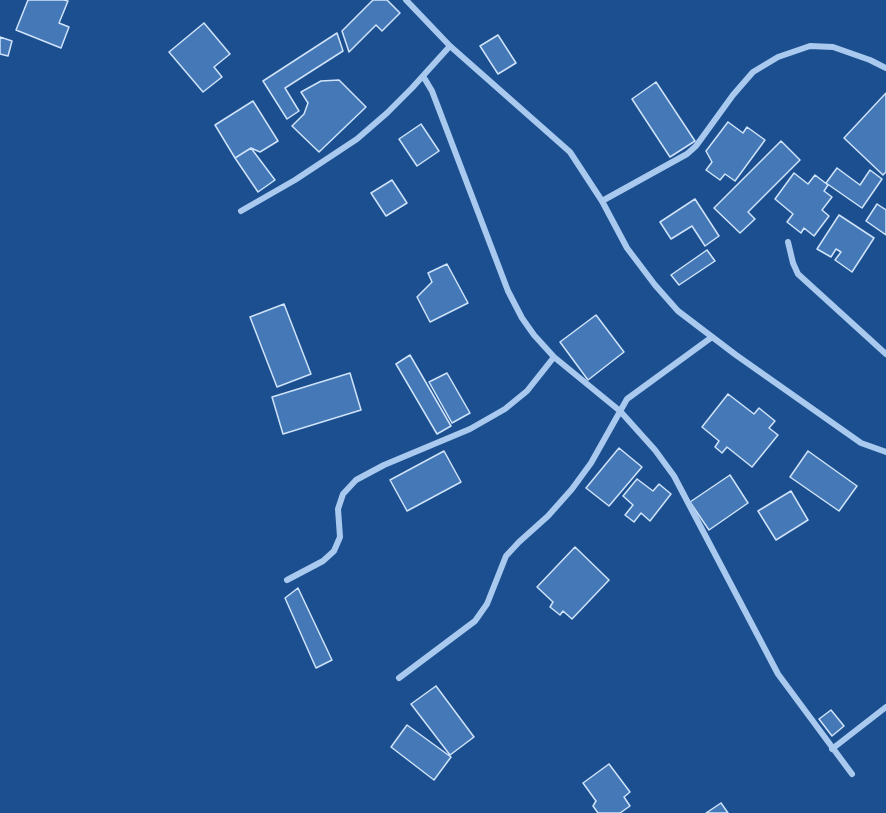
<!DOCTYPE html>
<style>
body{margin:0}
canvas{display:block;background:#1b4f8f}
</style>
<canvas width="886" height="813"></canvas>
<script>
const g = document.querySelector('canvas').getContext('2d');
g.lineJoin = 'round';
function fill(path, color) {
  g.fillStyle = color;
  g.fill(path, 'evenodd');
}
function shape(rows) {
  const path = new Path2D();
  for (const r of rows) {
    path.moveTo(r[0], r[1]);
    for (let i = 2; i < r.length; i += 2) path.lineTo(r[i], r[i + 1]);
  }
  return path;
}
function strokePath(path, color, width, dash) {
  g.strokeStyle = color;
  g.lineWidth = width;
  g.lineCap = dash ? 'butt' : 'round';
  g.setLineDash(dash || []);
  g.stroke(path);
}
const building = shape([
 [28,0,64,0,68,1,59,23,69,27,61,48,16,30,28,0],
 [373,0,387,0,400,13,382,31,376,25,349,52,342,31,373,0],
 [204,23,230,54,214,67,222,77,203,92,169,52,204,23],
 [337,33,343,51,285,88,299,111,287,119,263,81,337,33],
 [498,35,516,63,498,74,480,46,498,35],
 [0,37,12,41,8,56,0,54,0,37],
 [339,80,366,107,319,152,292,126,304,114,308,103,301,92,321,81,339,80],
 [656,82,695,141,670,157,632,99,656,82],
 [886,93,886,172,883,175,844,138,886,93],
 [253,101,278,141,260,152,251,148,235,158,215,125,253,101],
 [728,122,743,133,747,127,765,140,735,181,725,174,720,180,706,170,712,162,706,151,728,122],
 [421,124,439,151,417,166,399,139,421,124],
 [781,141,800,160,748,212,755,219,740,233,714,208,781,141],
 [251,148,275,180,258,192,235,158,251,148],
 [837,168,860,185,870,170,882,179,862,208,826,183,837,168],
 [794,173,808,184,815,175,828,185,824,191,832,197,822,210,829,216,814,236,804,228,801,233,787,222,793,214,775,199,794,173],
 [392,180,407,203,386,216,371,193,392,180],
 [695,199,719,236,705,246,692,226,671,239,660,222,695,199],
 [877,204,886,210,886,235,866,221,877,204],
 [839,215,874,238,852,272,835,260,841,252,836,249,831,257,817,249,839,215],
 [707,250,715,261,679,285,671,275,707,250],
 [447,264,468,303,430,322,417,297,432,282,428,273,447,264],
 [284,304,311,374,277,387,250,317,284,304],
 [596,315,624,352,588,380,560,342,596,315],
 [410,355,451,426,437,434,396,364,410,355],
 [350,373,361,410,283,434,272,397,350,373],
 [447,373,470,413,452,423,429,382,447,373],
 [728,394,754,414,759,408,775,421,769,428,778,435,752,467,727,447,722,453,715,447,719,441,702,427,728,394],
 [619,448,642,467,609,506,586,488,619,448],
 [444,451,461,482,407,511,390,480,444,451],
 [808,451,857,486,839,511,790,477,808,451],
 [730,475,748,503,709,530,690,502,730,475],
 [637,479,653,491,659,484,671,494,650,521,641,513,634,522,625,515,633,505,623,496,637,479],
 [791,491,808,520,776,540,758,511,791,491],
 [575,547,609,580,572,619,563,611,560,615,550,607,553,602,537,587,575,547],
 [298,588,332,660,316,668,285,598,298,588],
 [436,686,474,737,450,755,411,704,436,686],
 [831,710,844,726,832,736,819,719,831,710],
 [407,725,451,757,434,780,391,747,407,725],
 [609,764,630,792,624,797,630,806,620,813,598,813,593,806,596,801,583,783,609,764],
 [721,803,728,813,706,813,721,803]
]);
const street = shape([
 [406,0,450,46,570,152,602,201,627,248,655,285,678,311,736,355,861,443,886,452],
 [423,76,432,91,508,291,522,318,534,335,554,357,620,411,655,450,674,476,778,674,852,774],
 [602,201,687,154,696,146,733,95,753,72,778,57,810,46,833,47,870,60,886,68],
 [241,211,295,180,357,139,387,113,412,88,450,46],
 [788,242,793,263,798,274,886,354],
 [287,580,323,561,334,551,340,537,338,509,343,494,356,480,384,465,470,429,505,409,527,391,554,357],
 [399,678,475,621,487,604,506,556,519,542,548,516,572,489,591,463,627,399,712,337],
 [832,749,886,707]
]);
fill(building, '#4478b7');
strokePath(building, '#cfe3fa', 1.5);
strokePath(street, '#a9c9ee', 6);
</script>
